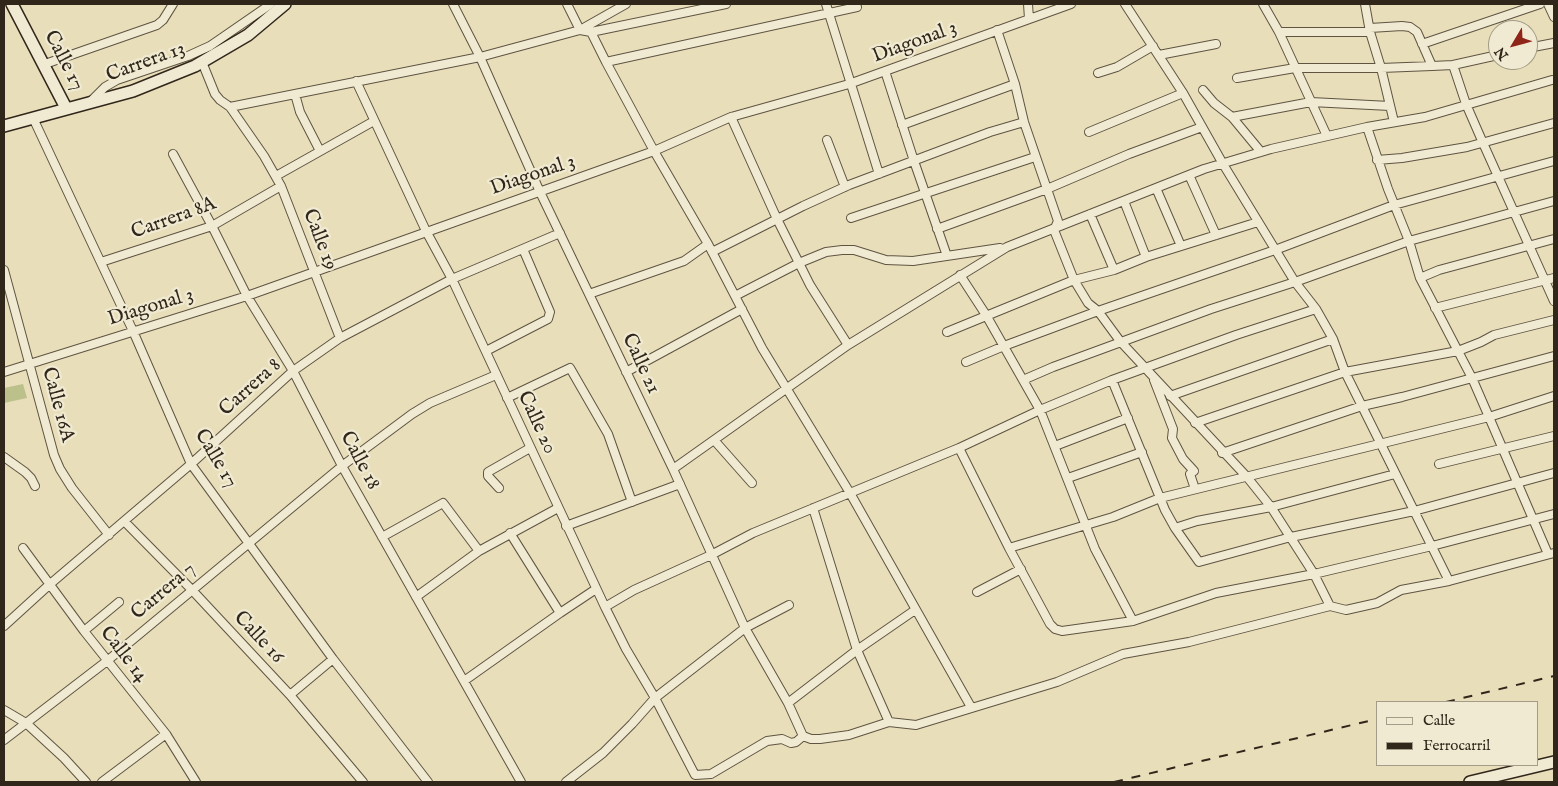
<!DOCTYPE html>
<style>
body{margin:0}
#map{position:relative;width:1558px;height:786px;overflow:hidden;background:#e8deba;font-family:"IM FELL English",serif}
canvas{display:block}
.frame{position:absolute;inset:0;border:5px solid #31261a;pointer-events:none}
.legend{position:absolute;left:1376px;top:701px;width:162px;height:65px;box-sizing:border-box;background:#f0ead2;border:1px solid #a49c88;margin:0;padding:6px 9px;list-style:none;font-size:15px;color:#31261a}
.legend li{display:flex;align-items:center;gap:10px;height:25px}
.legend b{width:25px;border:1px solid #a49c88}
.north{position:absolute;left:1488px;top:20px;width:50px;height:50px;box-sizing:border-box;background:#f0ead2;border:1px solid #a49c88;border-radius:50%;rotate:233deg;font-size:14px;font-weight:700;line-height:20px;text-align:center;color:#31261a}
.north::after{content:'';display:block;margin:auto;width:18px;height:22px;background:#8f2418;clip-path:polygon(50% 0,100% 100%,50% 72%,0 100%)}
</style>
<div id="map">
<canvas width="1558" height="786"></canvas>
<div class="frame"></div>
<ul class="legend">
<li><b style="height:6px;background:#f0ead2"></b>Calle</li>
<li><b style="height:6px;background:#31261a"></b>Ferrocarril</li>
</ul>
<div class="north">N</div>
</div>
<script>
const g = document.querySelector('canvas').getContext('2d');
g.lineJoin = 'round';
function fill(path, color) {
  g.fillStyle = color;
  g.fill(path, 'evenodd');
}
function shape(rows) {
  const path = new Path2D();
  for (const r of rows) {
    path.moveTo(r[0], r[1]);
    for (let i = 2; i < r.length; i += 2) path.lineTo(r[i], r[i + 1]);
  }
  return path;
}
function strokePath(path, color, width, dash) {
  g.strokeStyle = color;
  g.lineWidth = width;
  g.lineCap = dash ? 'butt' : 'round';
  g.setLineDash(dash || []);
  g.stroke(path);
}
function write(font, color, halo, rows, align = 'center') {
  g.font = font + ' "IM FELL English",serif';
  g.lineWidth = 4.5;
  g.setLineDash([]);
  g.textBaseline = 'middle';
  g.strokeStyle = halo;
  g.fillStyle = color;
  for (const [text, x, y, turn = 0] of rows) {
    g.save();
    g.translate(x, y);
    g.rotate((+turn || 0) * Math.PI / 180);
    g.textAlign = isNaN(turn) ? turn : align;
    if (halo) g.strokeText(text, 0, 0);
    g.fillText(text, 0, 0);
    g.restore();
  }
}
const green = shape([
 [23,384,27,398,4,403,4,388]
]);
const street = shape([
 [453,4,480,57,540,192,673,469,745,628,788,703,803,736],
 [567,4,580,30,591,32,606,62,654,151,708,244,762,348,850,493,971,707],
 [826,4,879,174],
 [1028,4,1029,19],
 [1125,4,1183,93,1223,164,1295,282,1316,309,1333,339,1345,372,1449,581],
 [1263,4,1279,32,1327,136],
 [1365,4,1370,32,1381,68,1394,122],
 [1548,4,1554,17],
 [1370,28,1402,26,1410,27,1417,32,1432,66,1453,65,1466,104,1483,143,1554,301],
 [997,30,1015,84,1024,122,1058,221,1054,230,1074,280,1088,303,1098,311,1120,341,1247,477,1271,507,1314,574,1330,606],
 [591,32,726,4],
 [1279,32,1370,32],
 [1422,44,1540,4],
 [1528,48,1554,43],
 [1159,55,1216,44],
 [202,62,215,94,220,100,230,107,264,156,281,186,340,338],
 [606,62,857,7],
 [45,64,157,25,163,20,173,4],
 [1453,65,1498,55],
 [885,71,914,161,947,256],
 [1098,73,1117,67,1153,46],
 [1237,78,1295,68,1381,68,1432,66],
 [356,81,426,231,452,279,605,607,626,649,655,698,695,775,711,774,767,741,782,739,791,743,796,742,803,736],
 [1203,90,1214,103,1232,117,1261,152],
 [295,94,300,112,320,151],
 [90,102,105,87,117,80,188,56,210,46,271,4],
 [230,107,480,57,580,30,626,4],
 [731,117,777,219,810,285,848,345],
 [1232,117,1311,102,1390,106],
 [33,118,133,331,191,464,333,659,428,782],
 [902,125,1015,84],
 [1367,127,1388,189,1409,241,1420,278,1472,378,1489,417,1554,396],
 [1089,132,1183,93],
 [827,140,845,187],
 [173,154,212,226,247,296,293,371,342,466,521,782],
 [1377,160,1402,158,1467,147,1554,123],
 [1189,175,1216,235],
 [276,176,374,121],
 [1156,188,1181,246],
 [1124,201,1146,257],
 [1090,214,1114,270],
 [851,218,1035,157],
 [937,229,1047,189,1129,154,1202,127],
 [712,252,803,206,849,185,990,132,1024,122],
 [101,262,212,226,281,186],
 [4,270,54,455,60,469,72,488,109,535],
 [960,275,986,315,1040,410,1095,549,1133,621],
 [1420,278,1439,270,1554,239],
 [589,294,684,261,708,244],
 [735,296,799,263,826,252,842,250,854,250,886,260,913,261,1000,248],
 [1435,308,1554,278],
 [947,332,1074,280,1114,270,1146,257,1258,222],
 [486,351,548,319,550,312,523,249],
 [966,362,1004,346,1098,311,1275,250,1394,205,1554,161],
 [4,372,247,296,654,151,731,117,849,84,1071,4],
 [626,372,742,309],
 [1023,380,1053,367,1211,309,1295,282,1409,241,1554,201],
 [1112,380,1165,510,1175,528,1197,521,1271,507,1395,474],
 [1154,380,1173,429,1172,438,1183,459,1194,471,1190,474,1195,489],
 [1170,396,1333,339],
 [507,398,570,368,608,434,632,502],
 [1195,423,1345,372,1458,351,1481,342,1494,335,1554,320],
 [714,440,752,483],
 [1055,446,1128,418],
 [959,448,1009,548,1113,517,1160,498,1489,417,1548,554],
 [1222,453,1362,406,1402,397,1554,356],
 [4,457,25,472,31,478,35,486],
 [1439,464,1554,436],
 [673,469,848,345,1007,247,1204,169,1271,149,1367,127,1425,117,1552,80],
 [1068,478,1142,452],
 [499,488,488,476,488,472,530,448],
 [813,508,857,650,889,722],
 [124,521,192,590,290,695,363,782],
 [566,526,680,484],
 [1175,528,1199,562,1291,537,1414,511,1554,473],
 [510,533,560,613],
 [382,537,443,503,479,551],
 [23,548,84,631,166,734,196,782],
 [1009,548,1050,624,1055,629,1062,631,1133,621,1216,593,1314,574,1432,546,1554,514],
 [977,592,1021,569],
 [416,597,479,551,558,508],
 [605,607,634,590,711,555,753,533,959,448,1040,410,1112,380,1236,335,1316,309],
 [4,626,49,585,191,464,293,371,340,338,452,279,560,233],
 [84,631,119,602],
 [464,681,560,613,596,589],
 [290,695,333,659],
 [788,703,857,650,915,610],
 [4,710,26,723,64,758,86,782],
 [803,736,811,739,820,739,849,735,889,722,916,725,1057,682,1123,654,1189,642,1330,606,1346,610,1377,603,1401,590,1449,581,1554,553],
 [4,740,107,661,342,466,412,414,430,403,496,375],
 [102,782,166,734],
 [566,782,603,753,632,724,655,698,745,628,789,605]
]);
const secondary = shape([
 [12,4,66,108],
 [4,126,133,91,195,66,248,35,285,4],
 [1470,782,1554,762]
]);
const rail = shape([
 [1446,702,1554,676],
 [1114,782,1377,719]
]);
const streetNames = [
 ["Diagonal 3",915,43,-20],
 ["Calle 17",63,61,63],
 ["Carrera 13",146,63,-20],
 ["Diagonal 3",533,176,-19],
 ["Carrera 8A",174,219,-20],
 ["Calle 19",319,240,69],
 ["Diagonal 3",151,308,-17],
 ["Calle 21",640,364,65],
 ["Carrera 8",251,388,-42],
 ["Calle 16A",57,405,75],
 ["Calle 20",536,423,65],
 ["Calle 17",215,459,59],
 ["Calle 18",359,461,62],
 ["Carrera 7",164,592,-40],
 ["Calle 16",258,638,47],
 ["Calle 14",123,655,52]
];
fill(green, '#bcc08b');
strokePath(street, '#5f5442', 10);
strokePath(secondary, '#31261a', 14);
strokePath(street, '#f0ead2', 8);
strokePath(secondary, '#f0ead2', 11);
strokePath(rail, '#31261a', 2, [9, 9]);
write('20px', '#31261a', '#f0ead2', streetNames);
</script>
